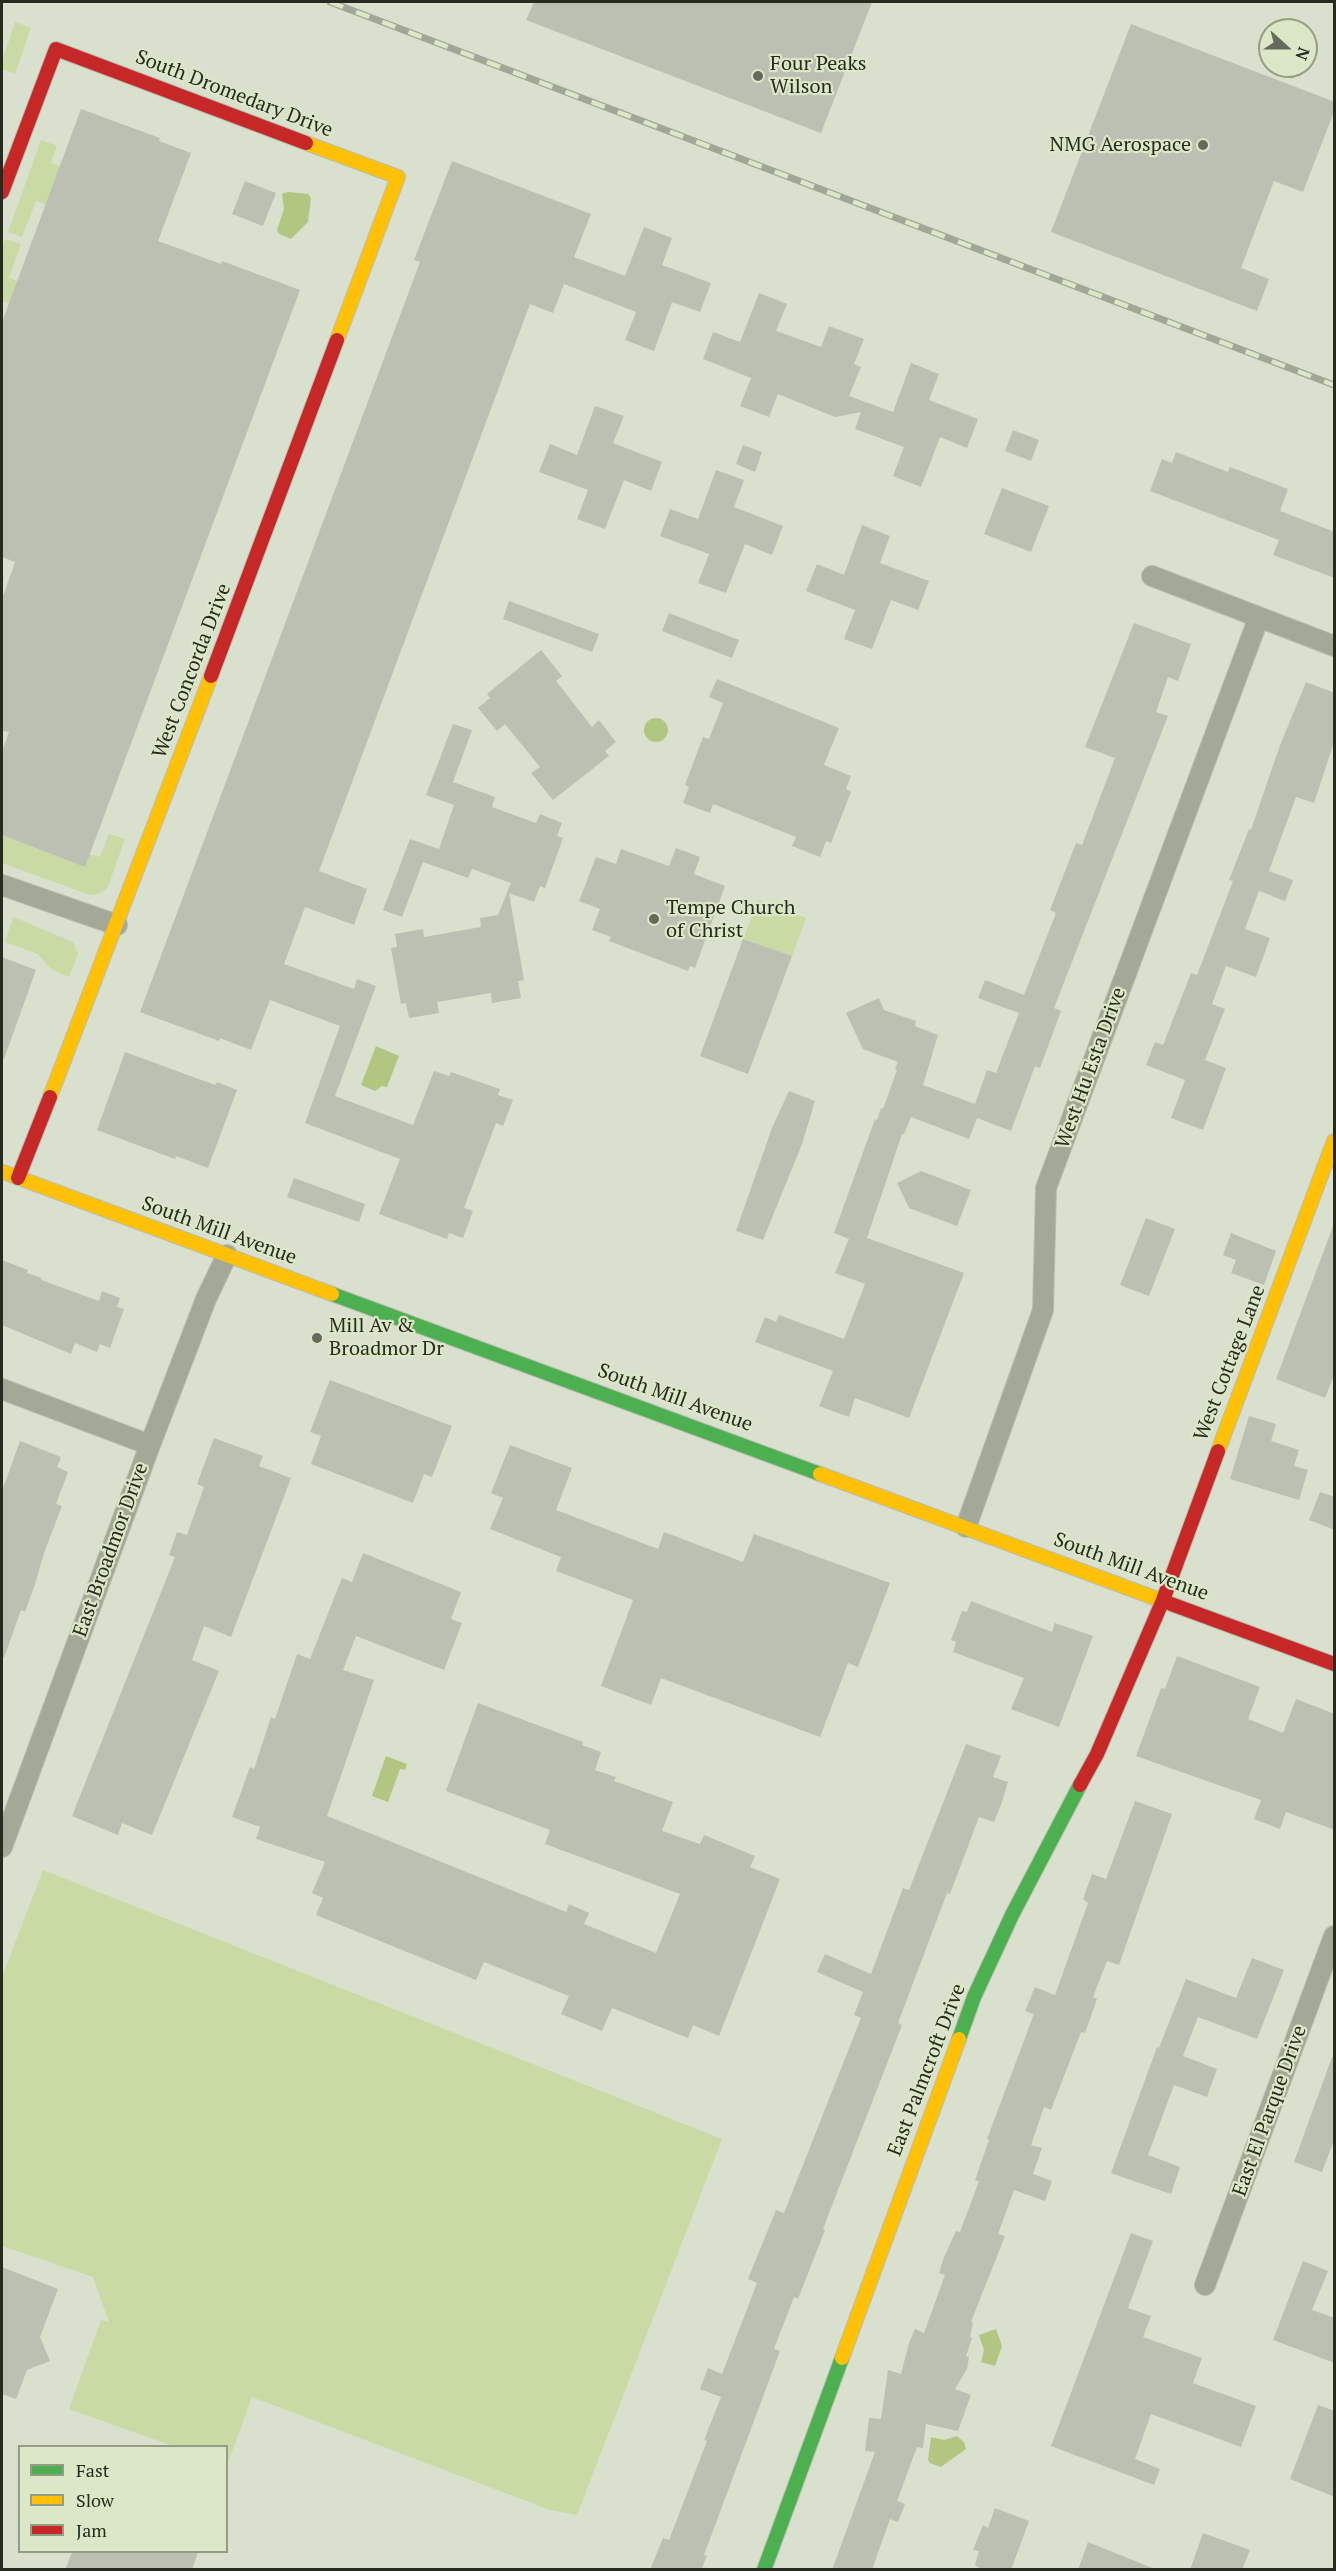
<!DOCTYPE html>
<style>
body{margin:0}
#map{position:relative;width:1336px;height:2571px;overflow:hidden;background:#dae0ce;font-family:"PT Serif",serif}
canvas{display:block}
.frame{position:absolute;inset:0;border:3px solid #272b1f;pointer-events:none}
.legend{position:absolute;left:18px;top:2445px;width:210px;height:108px;box-sizing:border-box;background:#dce7c7;border:2px solid #949c84;margin:0;padding:8px 10px;list-style:none;font-size:18px;color:#272b1f}
.legend li{display:flex;align-items:center;gap:12px;height:30px}
.legend b{width:30px;border:2px solid #949c84}
.north{position:absolute;left:1258px;top:18px;width:60px;height:60px;box-sizing:border-box;background:#dce7c7;border:2px solid #949c84;border-radius:50%;rotate:111deg;font-size:16px;font-weight:700;line-height:24px;text-align:center;color:#272b1f}
.north::after{content:'';display:block;margin:auto;width:21px;height:27px;background:#666a5c;clip-path:polygon(50% 0,100% 100%,50% 72%,0 100%)}
</style>
<div id="map">
<canvas width="1336" height="2571"></canvas>
<div class="frame"></div>
<ul class="legend">
<li><b style="height:8px;background:#4caf50"></b>Fast</li>
<li><b style="height:8px;background:#ffc107"></b>Slow</li>
<li><b style="height:8px;background:#c62828"></b>Jam</li>
</ul>
<div class="north">N</div>
</div>
<script>
const g = document.querySelector('canvas').getContext('2d');
g.lineJoin = 'round';
function fill(path, color) {
  g.fillStyle = color;
  g.fill(path, 'evenodd');
}
function shape(rows) {
  const path = new Path2D();
  for (const r of rows) {
    if (r.length === 3) {
      path.moveTo(r[0] + r[2], r[1]);
      path.arc(r[0], r[1], r[2], 0, 2 * Math.PI);
      continue;
    }
    path.moveTo(r[0], r[1]);
    for (let i = 2; i < r.length; i += 2) path.lineTo(r[i], r[i + 1]);
  }
  return path;
}
function strokePath(path, color, width, dash) {
  g.strokeStyle = color;
  g.lineWidth = width;
  g.lineCap = dash ? 'butt' : 'round';
  g.setLineDash(dash || []);
  g.stroke(path);
}
function write(font, color, halo, rows, align = 'center') {
  g.font = font + ' "PT Serif",serif';
  g.lineWidth = 4.5;
  g.setLineDash([]);
  g.textBaseline = 'middle';
  g.strokeStyle = halo;
  g.fillStyle = color;
  for (const [text, x, y, turn = 0] of rows) {
    g.save();
    g.translate(x, y);
    g.rotate((+turn || 0) * Math.PI / 180);
    g.textAlign = isNaN(turn) ? turn : align;
    if (halo) g.strokeText(text, 0, 0);
    g.fillText(text, 0, 0);
    g.restore();
  }
}
const green = shape([
 [15,22,31,28,15,74,2,69,2,62],
 [41,140,57,146,51,163,60,166,131,237,36,201,22,237,8,232],
 [5,239,21,244,9,278,18,281,94,335,2,301,2,248],
 [109,834,125,839,107,889,95,895,87,894,2,863,2,835,84,866,89,854,100,857],
 [758,900,806,918,792,956,743,939],
 [13,917,73,942,78,954,69,977,51,969,38,954,5,942],
 [43,1870,722,2139,577,2515,550,2510,252,2397,227,2465,226,2446,173,2446,69,2409,101,2320,109,2322,93,2277,2,2246,2,1977]
]);
const water = shape([
 [288,192,308,194,311,198,308,222,291,239,279,234,277,230,284,209,282,194],
 [656,730,12],
 [376,1046,399,1056,387,1087,382,1086,375,1091,361,1085],
 [386,1756,407,1764,405,1770,400,1769,388,1802,372,1796],
 [996,2329,1002,2346,995,2366,981,2362,984,2350,979,2335],
 [957,2436,964,2442,966,2449,941,2467,930,2463,928,2460,931,2437,944,2440]
]);
const building = shape([
 [534,2,872,2,821,133,526,20],
 [1131,24,1335,102,1335,109,1303,192,1274,181,1241,268,1269,279,1257,311,1051,232],
 [81,109,160,138,159,141,191,153,158,241,221,264,222,261,300,290,85,867,2,835,2,752,9,732,2,731,2,599,15,562,2,557,2,322],
 [452,161,591,214,574,257,625,276,644,227,672,238,662,265,711,283,700,312,672,302,654,351,625,340,636,312,564,284,553,313,530,304,319,871,367,889,354,925,305,907,284,964,354,989,357,979,376,986,335,1096,413,1125,434,1071,449,1076,451,1072,500,1089,498,1095,513,1100,503,1126,496,1123,464,1208,473,1211,463,1238,449,1233,447,1239,379,1214,400,1159,305,1123,340,1026,270,1000,251,1050,220,1038,219,1041,140,1012,420,262,414,260],
 [245,181,276,193,263,226,232,214],
 [759,293,787,304,776,331,821,347,829,326,864,339,854,364,861,367,849,396,893,412,911,363,939,374,929,400,978,419,967,448,940,437,921,487,893,476,904,447,855,429,861,412,835,417,778,394,769,417,740,406,751,378,703,359,713,332,740,342],
 [595,406,624,416,613,443,662,462,651,491,624,480,605,529,577,519,588,490,539,472,550,444,577,455],
 [1013,430,1039,440,1031,461,1005,451],
 [743,445,762,452,755,472,736,464],
 [1176,452,1228,472,1230,467,1288,489,1280,511,1335,532,1335,578,1273,555,1279,540,1150,491,1162,459,1172,463],
 [716,470,744,480,734,507,783,526,772,555,745,544,726,593,698,583,709,554,660,536,670,509,698,519],
 [1002,488,1049,506,1031,552,984,534],
 [862,525,890,536,880,563,929,581,918,610,891,600,872,649,844,639,855,610,806,591,817,564,844,575],
 [509,601,599,634,592,652,503,619],
 [669,613,739,640,732,658,662,631],
 [1134,623,1191,644,1178,681,1168,677,1156,712,1168,716,1054,1008,1061,1011,1040,1068,1035,1066,1011,1131,977,1118,969,1139,911,1117,904,1134,902,1134,867,1238,964,1273,909,1418,855,1398,849,1417,819,1406,833,1371,755,1342,765,1317,776,1322,779,1315,844,1339,865,1284,835,1273,849,1239,834,1233,875,1119,877,1120,881,1108,883,1109,897,1070,895,1069,898,1062,863,1049,846,1013,879,998,884,1010,916,1021,915,1026,938,1035,923,1085,975,1104,987,1070,996,1073,1019,1013,978,998,985,980,1024,995,1056,913,1050,910,1076,843,1082,845,1115,758,1085,747],
 [541,650,562,676,556,681,592,727,599,720,616,742,605,751,609,756,553,800,531,773,540,767,505,724,497,731,478,708,490,698,487,694],
 [717,679,839,728,824,765,851,776,846,789,851,792,831,843,826,841,820,857,792,846,796,837,713,804,710,813,683,803,689,787,685,785,703,737,709,739,723,703,709,697],
 [1306,682,1335,693,1335,739,1314,803,1296,797,1269,871,1293,880,1285,901,1259,891,1245,929,1270,938,1256,977,1226,966,1212,1004,1225,1009,1205,1060,1226,1068,1203,1130,1171,1118,1185,1080,1146,1065,1155,1042,1163,1045,1191,973,1197,975,1233,881,1229,880,1249,829,1251,830,1279,748],
 [453,724,472,730,453,782,495,797,492,807,536,823,540,814,562,823,557,836,563,838,545,888,540,886,534,902,509,893,524,980,518,981,521,998,492,1003,491,993,437,1002,439,1013,409,1018,406,1003,401,1004,391,948,397,947,395,934,423,929,424,937,481,927,480,918,498,915,511,883,472,869,468,878,423,862,402,917,383,910,410,839,439,849,454,805,426,795],
 [676,848,700,857,694,874,725,886,695,968,690,966,688,971,609,941,611,937,592,930,600,909,579,901,596,857,616,864,621,849,669,866],
 [743,939,792,956,748,1074,700,1056],
 [2,957,36,970,4,1059,2,1059],
 [125,1052,215,1085,217,1082,237,1090,208,1168,176,1156,175,1159,97,1130],
 [789,1091,815,1101,802,1144,763,1240,736,1231,772,1128],
 [921,1171,971,1190,957,1226,909,1208,897,1183],
 [294,1178,365,1204,359,1222,287,1197],
 [1146,1218,1175,1229,1149,1296,1120,1285],
 [1333,1226,1335,1373,1325,1398,1276,1379],
 [1231,1233,1276,1251,1264,1285,1231,1273,1236,1260,1223,1255],
 [2,1260,28,1270,27,1273,42,1278,41,1280,99,1301,102,1291,120,1298,117,1307,124,1309,110,1348,100,1344,97,1352,75,1343,71,1354,2,1325],
 [330,1380,452,1426,432,1477,424,1474,413,1503,311,1464,321,1436,310,1432],
 [1249,1416,1276,1424,1271,1441,1299,1450,1294,1466,1308,1470,1299,1500,1230,1479],
 [214,1438,263,1456,259,1466,291,1478,231,1637,204,1626,192,1660,219,1671,152,1835,122,1823,118,1835,72,1816,175,1557,169,1555,177,1532,187,1535,204,1487,197,1484],
 [20,1441,61,1457,57,1467,68,1472,56,1504,62,1506,44,1553,35,1584,25,1612,21,1610,4,1658,2,1657,2,1491],
 [510,1445,572,1468,556,1510,658,1549,664,1532,743,1562,754,1534,890,1583,858,1667,848,1663,820,1737,661,1678,651,1705,601,1686,633,1600,556,1571,561,1557,490,1529,503,1498,491,1493],
 [1320,1492,1335,1497,1335,1530,1309,1520],
 [363,1553,461,1592,451,1619,462,1623,444,1670,356,1636,343,1670,374,1680,327,1816,566,1912,569,1904,589,1913,584,1924,656,1953,680,1894,545,1844,550,1830,446,1791,478,1703,583,1742,582,1745,601,1752,595,1770,616,1777,614,1781,673,1802,662,1831,700,1844,704,1835,755,1856,750,1867,780,1879,719,2036,693,2025,688,2038,612,2008,602,2031,561,2014,569,1996,484,1962,476,1980,316,1915,323,1898,312,1893,325,1862,256,1839,260,1827,232,1817,250,1767,254,1769,271,1717,275,1719,297,1654,310,1659,342,1578,352,1582],
 [971,1601,1052,1632,1055,1623,1093,1636,1059,1727,1011,1709,1024,1678,953,1652,956,1642,951,1640,962,1611,967,1612],
 [1177,1656,1260,1687,1248,1719,1283,1733,1296,1699,1335,1714,1335,1830,1286,1812,1280,1829,1254,1819,1261,1800,1136,1756,1161,1688,1165,1689],
 [966,1744,1001,1756,993,1777,1008,1782,1001,1805,994,1822,979,1817,950,1894,947,1893,898,2023,902,2025,823,2229,825,2230,798,2299,794,2297,774,2349,780,2351,704,2555,707,2556,701,2570,650,2570,663,2538,669,2540,707,2441,704,2440,721,2397,700,2389,708,2368,722,2374,757,2283,748,2279,776,2210,784,2213,861,2018,854,2015,863,1992,817,1972,825,1954,871,1974,903,1888,909,1890],
 [1135,1801,1172,1814,1119,1965,1107,1961,1093,1997,1097,1999,1085,2033,1081,2032,1051,2110,1044,2107,1031,2145,1042,2148,1033,2174,1052,2181,1045,2201,1014,2190,998,2234,1005,2236,971,2322,973,2322,970,2337,972,2338,966,2356,969,2357,967,2369,955,2389,971,2395,958,2431,926,2424,923,2448,917,2447,897,2501,905,2504,898,2522,890,2519,872,2570,832,2570,875,2452,865,2451,869,2418,881,2419,888,2370,901,2374,909,2343,915,2329,924,2333,945,2275,939,2273,944,2257,956,2231,960,2232,979,2181,975,2180,989,2140,987,2139,1034,2014,1025,2011,1035,1987,1055,1995,1088,1903,1083,1899,1092,1874,1106,1879],
 [1252,1958,1284,1970,1257,2039,1198,2017,1183,2056,1217,2069,1207,2097,1174,2085,1148,2155,1180,2167,1171,2194,1111,2173,1157,2047,1159,2048,1186,1979,1236,1998],
 [1332,2057,1335,2057,1335,2138,1322,2172,1294,2162],
 [1131,2233,1153,2241,1128,2308,1151,2316,1143,2337,1202,2358,1193,2383,1256,2406,1241,2447,1151,2414,1135,2459,1160,2469,1154,2485,1051,2446],
 [1303,2261,1328,2271,1312,2310,1335,2318,1335,2363,1273,2340],
 [2,2267,58,2289,40,2337,50,2361,27,2370,16,2399,2,2394],
 [1318,2405,1335,2411,1335,2497,1290,2479],
 [995,2508,1029,2521,1011,2570,983,2570,975,2565,979,2551,973,2550,983,2525,988,2528],
 [1203,2533,1250,2550,1242,2570,1190,2570],
 [1088,2542,1155,2569,1155,2570,1078,2570],
 [72,2552,198,2552,192,2570,65,2570]
]);
const street = shape([
 [1152,576,1334,646],
 [2,885,117,925],
 [2,1389,150,1445],
 [966,1527,1043,1310,1046,1188,1259,617],
 [2,1847,150,1445,206,1299,227,1255],
 [1205,2285,1334,1936]
]);
const fast = shape([
 [332,1294,820,1474],
 [959,2039,974,1997,1012,1915,1080,1785],
 [764,2570,842,2358]
]);
const slow = shape([
 [306,143,398,177,337,340],
 [50,1097,211,676],
 [3,1172,332,1294],
 [1218,1451,1334,1141],
 [820,1474,1171,1604],
 [842,2358,959,2039]
]);
const jam = shape([
 [2,192,56,49,306,143],
 [211,676,337,340],
 [18,1178,50,1097],
 [1171,1604,1334,1664],
 [1080,1785,1097,1754,1163,1600,1218,1451]
]);
const rail = shape([
 [330,2,1334,385]
]);
const markers = [
 [758,76,6,"#666a5c"],
 [1203,145,6,"#666a5c"],
 [654,919,6,"#666a5c"],
 [317,1338,6,"#666a5c"]
];
const poiNames = [
 ["Four Peaks",770,64],
 ["Wilson",770,87],
 ["NMG Aerospace",1191,145,"right"],
 ["Tempe Church",666,908],
 ["of Christ",666,931],
 ["Mill Av &",329,1326],
 ["Broadmor Dr",329,1349]
];
const streetNames = [
 ["South Dromedary Drive",234,94,21],
 ["West Concorda Drive",192,671,-69],
 ["West Hu Esta Drive",1091,1068,-70],
 ["South Mill Avenue",219,1231,20],
 ["West Cottage Lane",1230,1363,-69],
 ["South Mill Avenue",675,1398,20],
 ["East Broadmor Drive",111,1550,-70],
 ["South Mill Avenue",1131,1567,20],
 ["East Palmcroft Drive",927,2070,-69],
 ["East El Parque Drive",1270,2111,-70]
];
fill(green, '#cadaa4');
fill(water, '#b1c680');
fill(building, '#bbc0b2');
strokePath(street, '#b9beb0', 22);
strokePath(fast, '#b9beb0', 16);
strokePath(slow, '#b9beb0', 16);
strokePath(jam, '#b9beb0', 16);
strokePath(street, '#a3a996', 20);
strokePath(fast, '#4caf50', 14);
strokePath(slow, '#ffc107', 14);
strokePath(jam, '#c62828', 14);
strokePath(rail, '#a1a797', 7);
strokePath(rail, '#dce7c7', 4.5, [14]);
for (const [x, y, r, color] of markers) {
  const dot = new Path2D();
  dot.arc(x, y, r, 0, 2 * Math.PI);
  g.fillStyle = color;
  g.fill(dot);
  strokePath(dot, '#dce7c7', 2);
}
write('20px', '#272b1f', '#dce7c7', poiNames, 'left');
write('20px', '#272b1f', '#dce7c7', streetNames);
</script>
